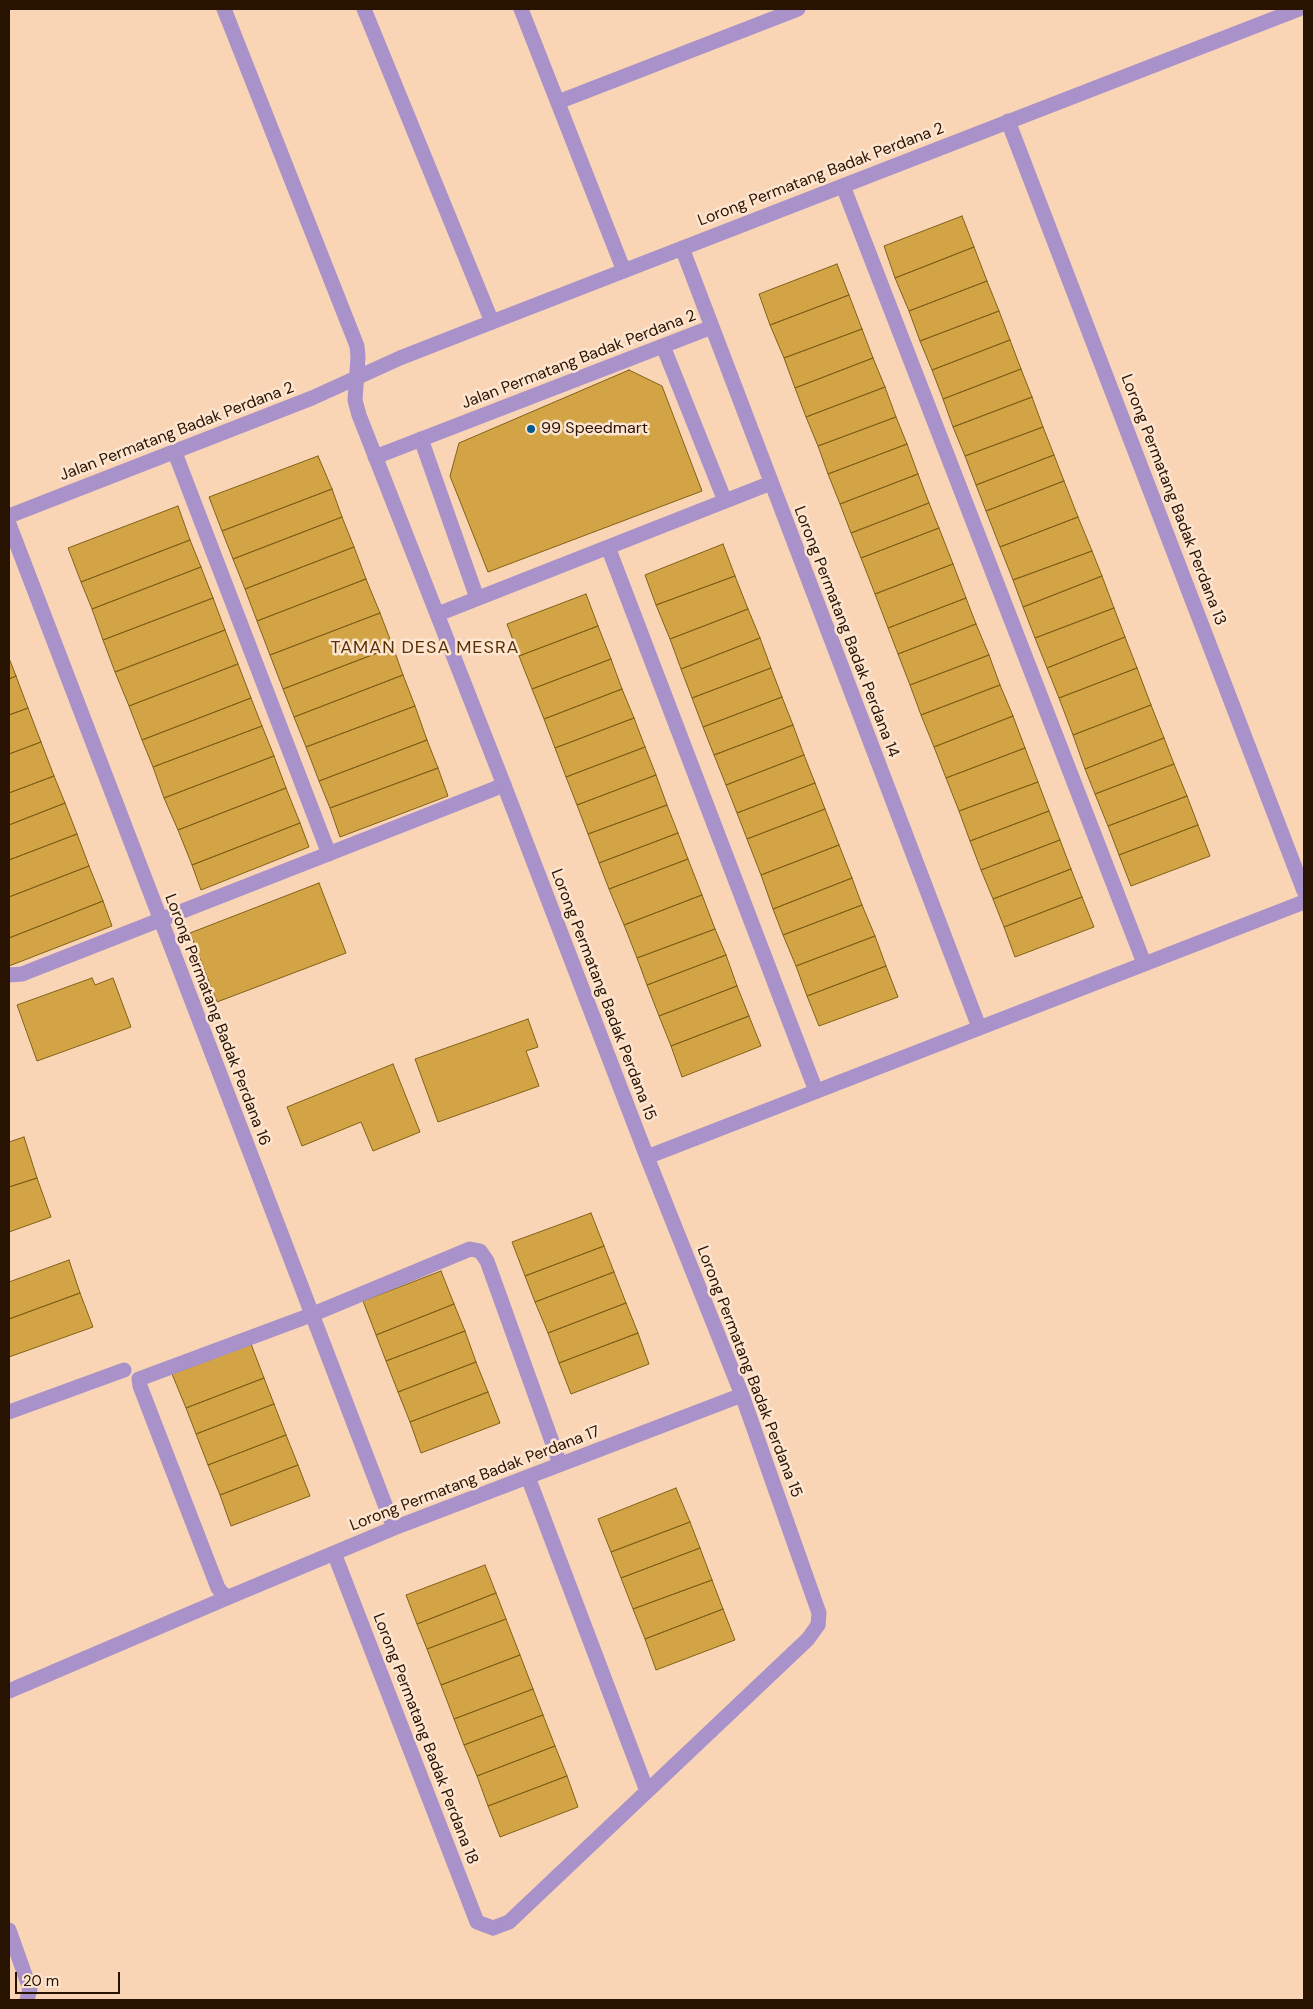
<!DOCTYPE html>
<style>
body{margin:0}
#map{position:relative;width:1313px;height:2009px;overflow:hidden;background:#f9d5b6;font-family:"DM Sans",sans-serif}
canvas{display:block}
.frame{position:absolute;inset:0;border:10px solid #281300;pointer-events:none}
.scale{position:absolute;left:15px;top:1972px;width:105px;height:22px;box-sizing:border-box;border:2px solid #281300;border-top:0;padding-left:6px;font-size:15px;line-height:18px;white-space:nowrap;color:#281300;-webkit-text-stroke:4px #fde5d0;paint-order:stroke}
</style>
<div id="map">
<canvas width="1313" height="2009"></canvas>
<div class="frame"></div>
<div class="scale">20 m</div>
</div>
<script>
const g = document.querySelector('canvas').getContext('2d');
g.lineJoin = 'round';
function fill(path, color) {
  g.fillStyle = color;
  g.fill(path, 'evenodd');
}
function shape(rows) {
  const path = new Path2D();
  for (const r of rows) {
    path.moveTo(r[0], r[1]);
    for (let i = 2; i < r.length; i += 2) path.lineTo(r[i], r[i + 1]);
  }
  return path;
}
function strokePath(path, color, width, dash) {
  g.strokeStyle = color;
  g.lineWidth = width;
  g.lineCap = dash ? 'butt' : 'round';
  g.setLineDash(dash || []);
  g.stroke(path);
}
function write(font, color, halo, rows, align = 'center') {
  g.font = font + ' "DM Sans",sans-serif';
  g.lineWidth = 5;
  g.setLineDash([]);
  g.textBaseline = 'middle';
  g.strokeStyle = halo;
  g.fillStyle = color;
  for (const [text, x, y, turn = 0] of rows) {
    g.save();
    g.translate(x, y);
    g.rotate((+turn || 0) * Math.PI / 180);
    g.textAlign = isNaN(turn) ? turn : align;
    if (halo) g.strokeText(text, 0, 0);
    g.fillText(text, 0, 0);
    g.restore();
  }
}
const building = shape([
 [962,216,974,247,895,278,884,246,962,216],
 [974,247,987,281,909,311,895,278,974,247],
 [837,264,849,295,770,325,759,294,837,264],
 [987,281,999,311,920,341,909,311,987,281],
 [849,295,862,329,784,358,770,325,849,295],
 [999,311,1010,340,932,370,920,341,999,311],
 [862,329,873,358,795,388,784,358,862,329],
 [1010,340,1021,369,943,399,932,370,1010,340],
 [873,358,885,387,806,417,795,388,873,358],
 [1021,369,1032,397,953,427,943,399,1021,369],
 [629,370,662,386,702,491,488,572,450,476,459,443,629,370],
 [885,387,896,417,818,446,806,417,885,387],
 [1032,397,1043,427,965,456,953,427,1032,397],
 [896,417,907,444,828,474,818,446,896,417],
 [1043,427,1054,455,976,485,965,456,1043,427],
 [907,444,918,474,840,504,828,474,907,444],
 [1054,455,1064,481,986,511,976,485,1054,455],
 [318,456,332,489,222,531,209,497,318,456],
 [918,474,929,503,851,533,840,504,918,474],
 [1064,481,1078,517,1000,547,986,511,1064,481],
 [332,489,342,517,233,559,222,531,332,489],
 [929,503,939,528,861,558,851,533,929,503],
 [178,506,190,540,81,582,68,548,178,506],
 [342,517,354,547,245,589,233,559,342,517],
 [1078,517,1092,551,1013,580,1000,547,1078,517],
 [939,528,953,564,875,594,861,558,939,528],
 [190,540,201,567,92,609,81,582,190,540],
 [723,544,735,576,656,605,645,575,723,544],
 [354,547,366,579,257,621,245,589,354,547],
 [1092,551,1102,576,1023,607,1013,580,1092,551],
 [953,564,966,598,888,628,875,594,953,564],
 [201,567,213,598,103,640,92,609,201,567],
 [735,576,748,609,670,639,656,605,735,576],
 [1102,576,1114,608,1035,638,1023,607,1102,576],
 [366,579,380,613,270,655,257,621,366,579],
 [586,594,598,626,519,656,507,624,586,594],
 [213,598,225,630,115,672,103,640,213,598],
 [966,598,976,624,898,654,888,628,966,598],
 [1114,608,1125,637,1047,668,1035,638,1114,608],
 [748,609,760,638,681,669,670,639,748,609],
 [380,613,393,647,283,689,270,655,380,613],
 [976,624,989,655,910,685,898,654,976,624],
 [598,626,611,659,532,689,519,656,598,626],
 [225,630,238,664,129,706,115,672,225,630],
 [1125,637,1137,668,1059,698,1047,668,1125,637],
 [760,638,771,668,692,698,681,669,760,638],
 [393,647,403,675,294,717,283,689,393,647],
 [989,655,1000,685,921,715,910,685,989,655],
 [9,658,16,676,9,679,9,658],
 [611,659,622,689,544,719,532,689,611,659],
 [238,664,251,698,142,740,129,706,238,664],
 [771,668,782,697,703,727,692,698,771,668],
 [1137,668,1151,705,1073,735,1059,698,1137,668],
 [403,675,415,706,306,747,294,717,403,675],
 [16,676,28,708,9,715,9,679,16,676],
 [1000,685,1013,716,934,747,921,715,1000,685],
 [622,689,634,718,555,748,544,719,622,689],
 [782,697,793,725,714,755,703,727,782,697],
 [251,698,262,726,153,767,142,740,251,698],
 [1151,705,1164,738,1085,769,1073,735,1151,705],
 [415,706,427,740,319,781,306,747,415,706],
 [28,708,41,742,9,754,9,715,28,708],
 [1013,716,1025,748,946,778,934,747,1013,716],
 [634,718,645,747,566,777,555,748,634,718],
 [793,725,804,755,726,785,714,755,793,725],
 [262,726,274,756,164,798,153,767,262,726],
 [1164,738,1174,764,1095,794,1085,769,1164,738],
 [427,740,438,768,330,808,319,781,427,740],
 [41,742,54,776,9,793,9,754,41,742],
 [645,747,656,775,577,805,566,777,645,747],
 [1025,748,1038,782,959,811,946,778,1025,748],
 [804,755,815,783,737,813,726,785,804,755],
 [274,756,286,788,178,830,164,798,274,756],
 [1174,764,1187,796,1108,826,1095,794,1174,764],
 [438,768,448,796,340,837,330,808,438,768],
 [656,775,667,805,588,834,577,805,656,775],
 [54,776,65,803,9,825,9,793,54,776],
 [1038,782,1049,811,970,841,959,811,1038,782],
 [815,783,825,809,747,839,737,813,815,783],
 [286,788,300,823,192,865,178,830,286,788],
 [1187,796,1198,825,1119,855,1108,826,1187,796],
 [65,803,77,834,9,860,9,825,65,803],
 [667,805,678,833,599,863,588,834,667,805],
 [825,809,839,845,761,875,747,839,825,809],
 [1049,811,1060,840,981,870,970,841,1049,811],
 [300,823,309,847,201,890,192,865,300,823],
 [1198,825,1210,856,1131,886,1119,855,1198,825],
 [678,833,688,859,609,889,599,863,678,833],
 [77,834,89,866,9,897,9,860,77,834],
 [1060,840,1071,869,993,899,981,870,1060,840],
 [839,845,852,878,773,909,761,875,839,845],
 [688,859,702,895,624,925,609,889,688,859],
 [89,866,103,901,9,938,9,897,89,866],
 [1071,869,1082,897,1004,927,993,899,1071,869],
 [852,878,862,905,783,935,773,909,852,878],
 [319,883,346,953,217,1002,190,933,319,883],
 [702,895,715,929,637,958,624,925,702,895],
 [1082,897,1094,927,1015,957,1004,927,1082,897],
 [103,901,112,926,9,966,9,938,103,901],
 [862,905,875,936,796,966,783,935,862,905],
 [715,929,726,955,647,985,637,958,715,929],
 [875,936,886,966,807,996,796,966,875,936],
 [726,955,737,986,659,1016,647,985,726,955],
 [886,966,898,997,819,1026,807,996,886,966],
 [92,978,95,985,113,978,131,1027,37,1061,17,1005,92,978],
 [737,986,749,1016,671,1046,659,1016,737,986],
 [749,1016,761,1046,682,1077,671,1046,749,1016],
 [528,1019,538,1047,526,1051,539,1086,438,1122,415,1059,528,1019],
 [393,1064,420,1132,373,1151,361,1122,302,1146,287,1107,393,1064],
 [24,1137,37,1178,9,1187,9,1142,24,1137],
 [37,1178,51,1217,9,1232,9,1187,37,1178],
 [591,1213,604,1246,525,1276,512,1242,591,1213],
 [604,1246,614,1272,535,1302,525,1276,604,1246],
 [69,1260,80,1293,9,1319,9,1282,69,1260],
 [441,1271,454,1304,376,1335,363,1301,441,1271],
 [614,1272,626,1303,548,1333,535,1302,614,1272],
 [80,1293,93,1327,9,1357,9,1319,80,1293],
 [626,1303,638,1333,559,1363,548,1333,626,1303],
 [454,1304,465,1331,386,1361,376,1335,454,1304],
 [465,1331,476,1362,398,1392,386,1361,465,1331],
 [638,1333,649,1364,571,1394,559,1363,638,1333],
 [251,1344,264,1378,186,1408,172,1374,251,1344],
 [476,1362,488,1392,410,1422,398,1392,476,1362],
 [264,1378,274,1404,196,1434,186,1408,264,1378],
 [488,1392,500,1423,421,1453,410,1422,488,1392],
 [274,1404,286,1435,208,1465,196,1434,274,1404],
 [286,1435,298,1465,220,1495,208,1465,286,1435],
 [298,1465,310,1496,231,1526,220,1495,298,1465],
 [676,1488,690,1522,611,1552,598,1519,676,1488],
 [690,1522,700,1548,621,1578,611,1552,690,1522],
 [700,1548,712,1580,633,1609,621,1578,700,1548],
 [485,1565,496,1593,417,1624,406,1595,485,1565],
 [712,1580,723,1609,645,1639,633,1609,712,1580],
 [496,1593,506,1619,427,1649,417,1624,496,1593],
 [723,1609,735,1640,656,1670,645,1639,723,1609],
 [506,1619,520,1655,441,1685,427,1649,506,1619],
 [520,1655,533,1689,454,1719,441,1685,520,1655],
 [533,1689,543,1715,464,1745,454,1719,533,1689],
 [543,1715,555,1746,477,1776,464,1745,543,1715],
 [555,1746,567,1776,488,1806,477,1776,555,1746],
 [567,1776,578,1807,500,1837,488,1806,567,1776]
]);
const lane = shape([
 [364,9,492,322],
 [558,102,798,9],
 [843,186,1144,963],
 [663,346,725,501],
 [421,439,477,598],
 [175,453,329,854],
 [608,547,816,1091],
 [438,614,771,483],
 [9,975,22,974,504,785],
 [9,1412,124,1370],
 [528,1477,647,1791],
 [223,1594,218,1588,140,1386,139,1379,311,1315,470,1249,480,1251,487,1261,560,1464],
 [493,1928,509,1922,808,1639,818,1625]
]);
const street = shape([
 [224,9,357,346,358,357,355,400,359,415,504,785,647,1157,742,1395,819,1613,818,1625],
 [521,9,624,271],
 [1008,121,1304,891],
 [682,248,979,1027],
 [375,457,712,327],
 [9,516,312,398,400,358,492,322,1299,9],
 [9,524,394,1528],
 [647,1157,1304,902],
 [334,1553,477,1922,493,1928],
 [223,1594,229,1597,394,1528,742,1395],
 [9,1691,229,1597],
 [9,1930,30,1989,27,2000]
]);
const markers = [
 [531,429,5,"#045b8d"]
];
const streetNames = [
 ["Lorong Permatang Badak Perdana 2",821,175,-21],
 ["Jalan Permatang Badak Perdana 2",579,360,-21],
 ["Jalan Permatang Badak Perdana 2",177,432,-21],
 ["Lorong Permatang Badak Perdana 13",1173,500,69],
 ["Lorong Permatang Badak Perdana 14",846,632,69],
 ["Lorong Permatang Badak Perdana 15",603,995,69],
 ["Lorong Permatang Badak Perdana 16",217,1020,69],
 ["Lorong Permatang Badak Perdana 15",749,1372,69],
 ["Lorong Permatang Badak Perdana 17",475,1479,-21],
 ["Lorong Permatang Badak Perdana 18",425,1739,69]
];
const poiNames = [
 ["99 Speedmart",541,429]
];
const neighbourhoodNames = [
 ["TAMAN DESA MESRA",425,648]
];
fill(building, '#d2a445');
strokePath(building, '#816117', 1);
strokePath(lane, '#a992c9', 15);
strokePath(street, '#a992c9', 15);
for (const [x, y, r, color] of markers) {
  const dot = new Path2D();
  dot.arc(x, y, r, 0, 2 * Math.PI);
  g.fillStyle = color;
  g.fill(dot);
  strokePath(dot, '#fde5d0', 2);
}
write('16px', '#281300', '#fde5d0', streetNames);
write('16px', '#281300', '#fde5d0', poiNames, 'left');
g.letterSpacing = '1px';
write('18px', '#593207', '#fde5d0', neighbourhoodNames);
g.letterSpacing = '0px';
</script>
